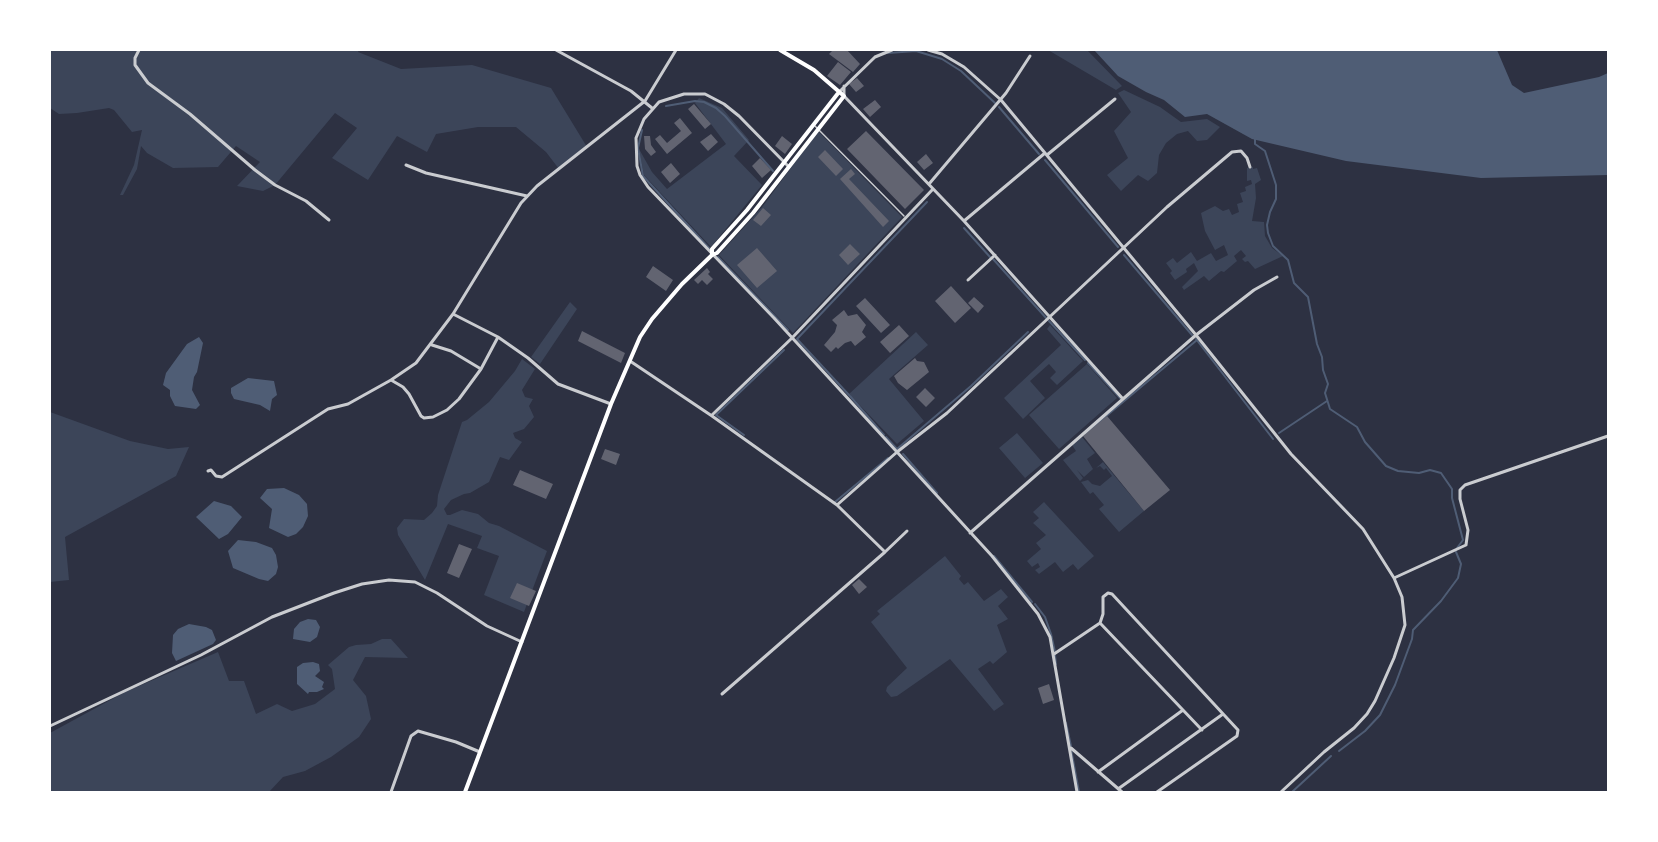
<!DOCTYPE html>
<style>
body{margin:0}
#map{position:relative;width:1658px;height:842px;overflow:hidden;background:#2d3142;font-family:"Nunito Sans",sans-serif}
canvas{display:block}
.frame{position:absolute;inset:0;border:51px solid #fff;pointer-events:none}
</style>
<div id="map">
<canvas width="1658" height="842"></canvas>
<div class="frame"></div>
</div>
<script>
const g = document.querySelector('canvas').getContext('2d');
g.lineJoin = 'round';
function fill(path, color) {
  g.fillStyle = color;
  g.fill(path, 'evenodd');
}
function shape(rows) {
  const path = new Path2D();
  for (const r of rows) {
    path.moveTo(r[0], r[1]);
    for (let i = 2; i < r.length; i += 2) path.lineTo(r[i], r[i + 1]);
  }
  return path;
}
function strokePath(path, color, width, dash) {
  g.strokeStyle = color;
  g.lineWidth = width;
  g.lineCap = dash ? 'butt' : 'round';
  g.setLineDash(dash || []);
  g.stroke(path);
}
const green = shape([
 [50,50,359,50,358,52,401,69,472,65,551,88,587,147,559,169,546,152,516,127,478,127,436,134,427,152,397,136,368,180,332,158,357,128,335,113,275,185,263,191,237,186,260,162,236,146,218,167,173,168,147,153,141,146,137,169,123,195,120,195,134,165,142,130,132,132,114,110,109,108,77,113,59,114,50,108],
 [1048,50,1087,50,1122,86,1116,90],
 [1124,90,1160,107,1181,122,1207,119,1220,127,1207,140,1197,141,1188,131,1177,134,1166,143,1159,155,1157,173,1148,181,1138,175,1121,191,1107,175,1128,158,1114,131,1131,112,1118,93],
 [699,98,722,108,749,140,734,156,762,185,711,247,644,175,639,149,652,172,667,189,726,144,695,103],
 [818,131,902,217,793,333,719,255,763,206],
 [1253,167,1253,169,1257,168,1261,180,1255,184,1256,198,1252,221,1264,222,1265,236,1272,248,1283,256,1255,269,1248,261,1245,262,1242,259,1246,256,1241,250,1234,256,1237,261,1224,272,1221,271,1209,281,1204,276,1184,290,1182,287,1198,271,1194,263,1186,269,1187,272,1175,280,1170,273,1172,271,1166,263,1173,258,1177,263,1191,252,1197,261,1211,253,1216,261,1228,255,1224,245,1215,250,1205,231,1201,213,1215,206,1223,211,1229,209,1232,215,1239,212,1237,204,1243,202,1240,193,1246,191,1245,187,1252,184,1251,180,1247,181,1247,168],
 [570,302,577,309,540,364,531,357],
 [1050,325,1083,361,1057,385,1050,378,1056,372,1049,364,1030,381,1045,398,1023,419,1004,398,1061,345,1047,329],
 [916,332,928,345,889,379,924,421,897,444,849,394],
 [522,359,535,369,522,390,525,397,533,399,529,406,534,417,524,429,513,433,515,438,522,442,509,460,500,457,489,482,470,493,464,494,451,500,444,509,447,515,450,515,462,510,478,514,489,523,499,526,547,551,524,612,484,595,499,556,477,548,482,536,448,524,425,580,398,535,397,528,404,519,424,520,432,513,437,506,438,495,462,422,467,420,489,402,515,371],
 [1087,364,1117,398,1059,449,1029,415],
 [50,412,130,441,168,449,189,447,176,476,65,537,69,580,50,582],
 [1017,433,1043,463,1025,478,999,448],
 [1082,437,1095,453,1087,459,1093,469,1084,477,1077,470,1083,478,1080,481,1063,460,1076,451,1072,445],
 [1103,462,1144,511,1119,532,1099,509,1104,505,1093,492,1090,494,1081,482,1088,480,1092,484,1100,486,1112,476,1106,468,1104,470,1100,466,1096,468],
 [1044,502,1094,556,1078,570,1073,564,1063,572,1055,562,1039,574,1035,570,1040,567,1038,563,1032,567,1027,561,1041,549,1036,543,1046,535,1033,523,1039,518,1033,512],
 [945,556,961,576,959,579,964,585,968,582,984,601,1001,589,1008,597,998,606,1008,619,997,625,1007,652,993,664,990,661,978,669,1004,704,994,711,950,659,897,696,891,697,886,691,887,687,907,668,871,622,880,614,877,611],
 [382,639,391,639,408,658,365,657,353,680,366,696,371,719,359,737,331,757,305,771,283,777,269,792,50,792,50,733,125,692,218,652,229,681,244,681,256,714,277,704,292,711,315,704,335,689,332,669,328,665,349,647,356,645,371,644]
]);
const water = shape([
 [1094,50,1497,50,1512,85,1524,93,1599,77,1608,73,1608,175,1481,178,1346,161,1252,139,1207,114,1185,117,1164,100,1146,92,1118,76],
 [199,337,203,343,197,372,194,377,192,390,200,405,196,409,175,406,170,396,170,390,163,385,166,373,187,344],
 [248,378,274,381,277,395,272,399,270,411,260,405,234,399,231,393,231,388],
 [284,488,299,495,307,504,308,516,303,527,296,534,288,537,269,528,272,509,260,498,267,489],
 [214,501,231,506,242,517,228,534,219,539,196,517],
 [238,540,256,542,272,548,276,555,278,567,276,574,268,581,259,579,233,568,228,551],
 [308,619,316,620,320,627,317,637,310,642,293,639,294,629,300,622],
 [189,624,206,627,212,630,216,640,213,644,176,661,172,653,173,635,178,629],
 [313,662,319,664,320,671,315,676,324,682,322,687,324,689,317,692,309,692,308,694,297,684,297,667,303,663]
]);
const stream = shape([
 [888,53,916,51,942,59,961,71,995,103],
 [666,106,695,101,704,102,716,108,725,116,773,171],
 [999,107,1039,154],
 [642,130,638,148,643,176,709,248],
 [1255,138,1255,144,1265,151,1276,185,1276,199,1270,212,1267,225,1268,233,1273,246,1288,260,1294,283,1308,297,1317,344,1322,357,1323,370,1328,384,1325,393,1330,409,1357,427,1365,442,1386,466,1398,471,1419,473,1430,470,1441,473,1452,489,1452,498,1463,540,1457,548],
 [1045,160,1118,247],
 [964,228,990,257],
 [1124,255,1192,335],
 [718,257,788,330],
 [993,259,1047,319],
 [1049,321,1085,360],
 [1196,339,1273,439],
 [1088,363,1121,399],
 [849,395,797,339,927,202],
 [850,396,884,435],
 [1086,433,1197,340],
 [1279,433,1327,401],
 [744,435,716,415,784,350],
 [886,437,897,449,971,386,1028,332],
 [903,454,937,493],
 [835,502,888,458],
 [994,556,1032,602],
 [1035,604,1045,617,1051,634,1055,652],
 [1055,655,1056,664],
 [1066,723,1071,746],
 [1071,749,1079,792],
 [1339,751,1365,731,1380,715,1395,685,1412,639,1413,630,1441,601,1458,578,1461,564,1456,552],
 [1292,792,1331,756]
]);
const building = shape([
 [833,50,847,50,860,64,853,72,829,54],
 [838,62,851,72,840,85,827,76],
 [857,78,864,86,856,92,849,84],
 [875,100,881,107,870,117,863,109],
 [694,104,711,124,705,129,688,109],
 [680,118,692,133,667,154,655,139,660,135,667,143,681,131,674,123],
 [866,131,924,190,905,209,847,149],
 [711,134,718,142,708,151,700,142],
 [644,136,650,136,651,145,656,152,651,156,645,149],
 [782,136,792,144,785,154,775,146],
 [825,150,843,169,836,176,818,157],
 [926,154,933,163,924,170,917,162],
 [760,158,771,170,762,178,752,166],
 [671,163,680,174,670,183,661,172],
 [851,169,855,174,849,179,889,221,883,227,840,179],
 [763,208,771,215,761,226,753,220],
 [850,244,860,254,848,265,839,255],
 [757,248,777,271,757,288,737,265],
 [653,266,673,280,666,291,646,277],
 [707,268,710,272,708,274,713,279,707,285,702,280,698,284,694,280],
 [951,286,971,308,955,323,935,301],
 [974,297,984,306,978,313,968,303],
 [865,298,890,325,881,333,856,306],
 [844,310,848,316,857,314,866,325,862,332,866,337,855,346,851,341,845,343,838,349,836,347,831,352,824,345,835,332,837,325,832,320],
 [899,325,909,336,890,353,880,342],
 [582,331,625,353,621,363,578,341],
 [915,358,917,361,924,362,929,372,907,390,898,383,894,376],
 [925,388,935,398,926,407,916,397],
 [1107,416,1170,490,1144,511,1083,436],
 [605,449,620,454,616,465,601,459],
 [520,470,553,484,546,499,513,485],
 [459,544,472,549,459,578,447,573],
 [859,579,867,587,859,594,852,585],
 [517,583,536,591,529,606,510,598],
 [1049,684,1054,700,1043,704,1038,688]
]);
const service = shape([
 [815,126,904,216]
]);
const minor = shape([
 [139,50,135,58,135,65,148,83,190,114,255,170,275,185,306,201,329,220],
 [556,50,631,91,652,108],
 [928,50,942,54,964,67,1001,100,1196,335,1291,454,1363,529,1394,578,1402,597,1405,625,1394,658,1375,701,1367,714,1354,728,1324,752,1281,792],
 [844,86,844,96,964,221,1123,399],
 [839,92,875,57,892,50],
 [1047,155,1115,99],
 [406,165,426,173,527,196],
 [789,167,739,116,724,104,705,94,684,94,659,102,644,119,636,138,637,166,640,175,648,187,774,318,897,452,992,556,1038,614,1050,637,1077,792],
 [929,184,1006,93,1030,56],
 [964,221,1045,153],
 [968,280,995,255],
 [432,345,451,351,481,369],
 [630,361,712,416,837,505,885,552],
 [391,380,403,387,409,394,421,416,424,418,433,417,447,410,459,399,481,369,498,337],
 [611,404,558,384,528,358,498,337,453,314,521,203,537,186,645,101,676,50],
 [712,415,792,338,933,189],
 [208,471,211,470,216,476,222,477,328,409,348,404,391,380,416,363,453,314],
 [837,505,897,452,947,413,1167,207,1232,152,1241,151,1247,158,1250,167],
 [970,533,1196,335,1254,290,1277,277],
 [1394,578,1466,545,1468,530,1460,499,1460,490,1465,485,1608,436],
 [1100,623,1202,730],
 [1054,654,1100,623,1103,614,1103,597,1108,593,1112,594,1238,730,1237,736,1157,792],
 [722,694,885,552,907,531],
 [50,726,201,655,272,617,334,593,362,584,389,580,415,582,437,593,487,626,522,642],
 [1071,748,1122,792],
 [1098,772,1183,710],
 [1118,789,1223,714],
 [391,792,411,736,418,731,456,742,480,752]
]);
const secondary = shape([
 [712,255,712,249,747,210,839,92],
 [465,792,611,404,640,337,652,319,682,284,712,255,717,253,753,213,844,96,814,70,780,50]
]);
fill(green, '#3c4559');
fill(water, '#4f5d75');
strokePath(stream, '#4f5d75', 2);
fill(building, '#626471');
strokePath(service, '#caccd0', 1.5);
strokePath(minor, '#caccd0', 3);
strokePath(secondary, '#fff', 4);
</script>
